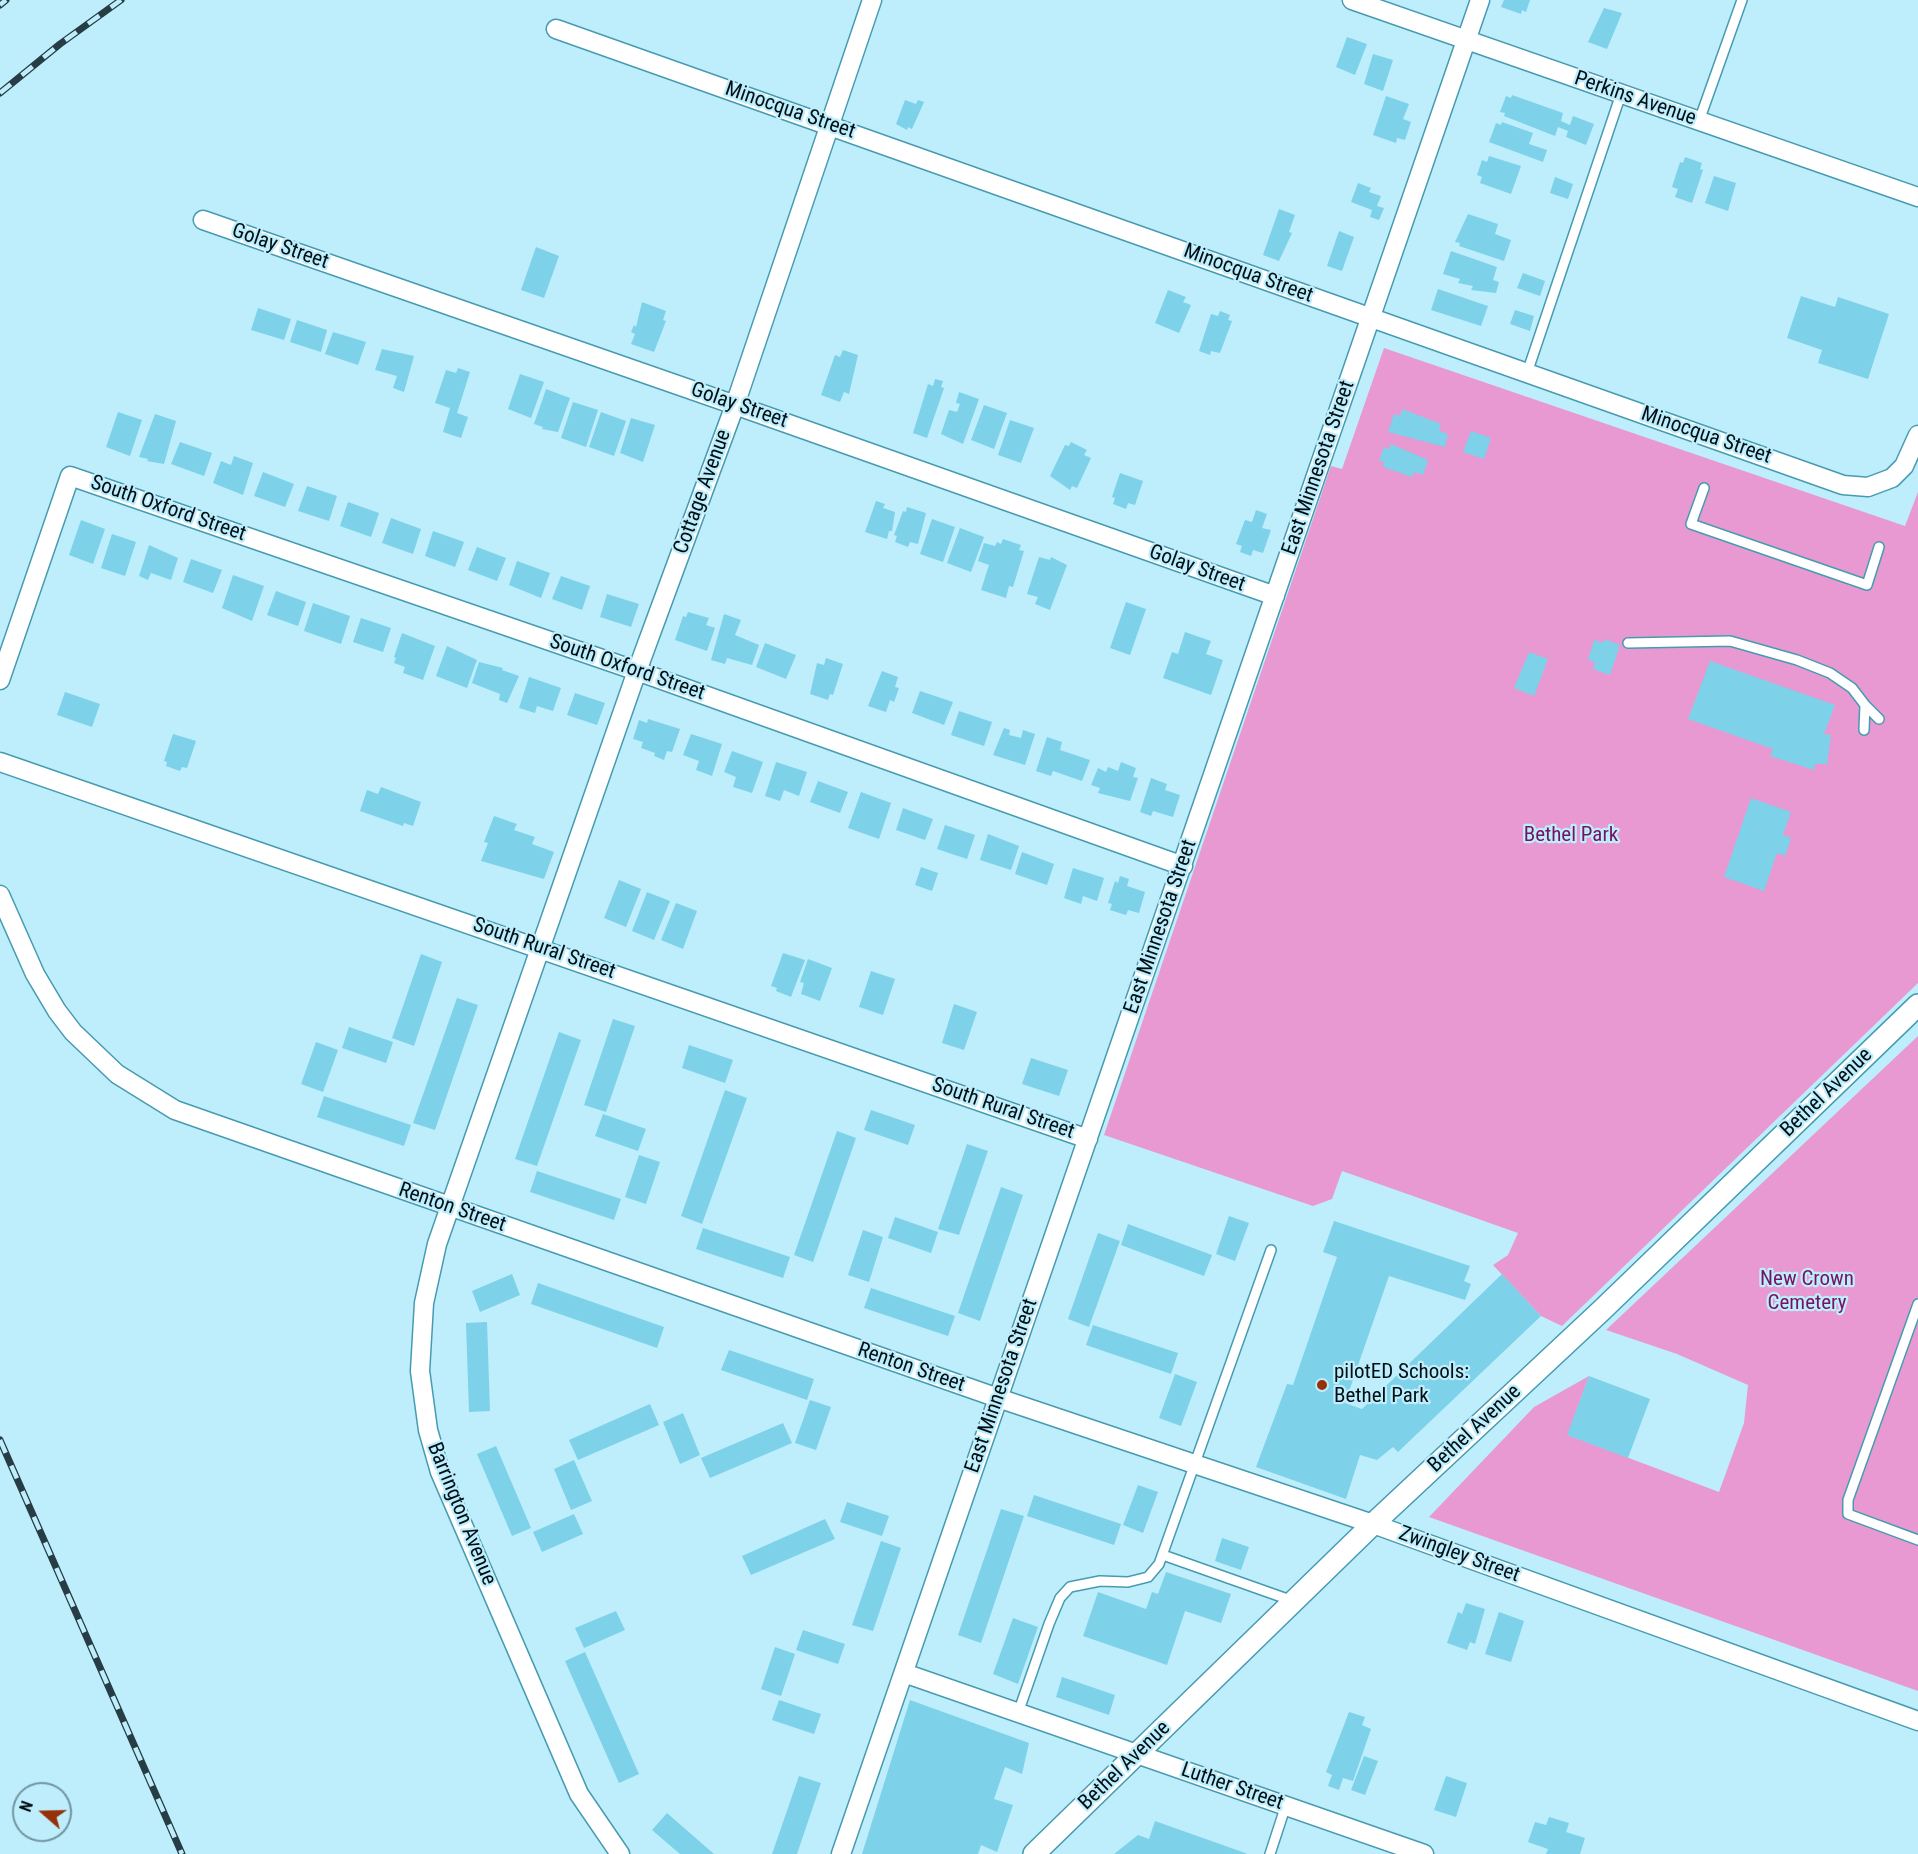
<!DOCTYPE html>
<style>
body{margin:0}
#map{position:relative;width:1918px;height:1854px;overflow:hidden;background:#beeefc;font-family:"Roboto Condensed",sans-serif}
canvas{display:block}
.north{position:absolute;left:12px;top:1782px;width:60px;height:60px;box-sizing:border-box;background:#beeefc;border:2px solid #7295a0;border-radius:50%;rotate:290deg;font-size:16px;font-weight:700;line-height:24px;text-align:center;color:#000f16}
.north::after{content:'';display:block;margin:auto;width:21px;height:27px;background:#973109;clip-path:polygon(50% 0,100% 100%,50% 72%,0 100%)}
</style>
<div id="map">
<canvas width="1918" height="1854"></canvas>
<div class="north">N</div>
</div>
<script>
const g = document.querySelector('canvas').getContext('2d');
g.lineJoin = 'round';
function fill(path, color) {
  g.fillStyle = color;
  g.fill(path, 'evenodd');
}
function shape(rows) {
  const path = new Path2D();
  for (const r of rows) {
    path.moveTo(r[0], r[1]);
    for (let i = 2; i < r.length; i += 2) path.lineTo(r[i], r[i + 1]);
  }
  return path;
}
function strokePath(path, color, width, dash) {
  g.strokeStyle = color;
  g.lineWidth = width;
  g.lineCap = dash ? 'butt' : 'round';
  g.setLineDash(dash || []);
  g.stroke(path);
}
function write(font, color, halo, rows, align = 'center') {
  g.font = font + ' "Roboto Condensed",sans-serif';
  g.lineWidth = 4.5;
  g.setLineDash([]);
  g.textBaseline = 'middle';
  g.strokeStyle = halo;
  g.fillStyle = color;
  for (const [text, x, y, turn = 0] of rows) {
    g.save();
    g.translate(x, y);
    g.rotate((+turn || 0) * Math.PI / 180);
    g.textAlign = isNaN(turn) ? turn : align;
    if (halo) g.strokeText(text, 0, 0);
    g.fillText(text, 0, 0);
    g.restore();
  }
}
const green = shape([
 [1384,348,1905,526,1918,492,1918,983,1562,1326,1541,1316,1493,1265,1508,1255,1518,1233,1342,1171,1332,1199,1313,1206,1104,1135,1331,466,1342,469],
 [1918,1036,1918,1691,1429,1517,1534,1407,1589,1376,1568,1435,1719,1492,1744,1423,1748,1385,1677,1354,1606,1330]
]);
const building = shape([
 [1504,0,1530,0,1526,12,1522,10,1521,14,1501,7],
 [1604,8,1622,13,1607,49,1588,42],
 [1347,37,1367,44,1355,75,1336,67],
 [1373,54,1393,60,1383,91,1364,84],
 [1512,95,1563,113,1561,121,1570,125,1573,116,1594,124,1586,145,1566,137,1568,131,1558,127,1555,136,1504,116,1505,113,1500,112,1506,96,1511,98],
 [1386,96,1409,104,1403,119,1411,122,1405,140,1397,138,1396,143,1373,135],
 [905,100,916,104,918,100,924,102,912,129,908,127,907,130,896,124],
 [1502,122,1533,133,1529,144,1547,150,1543,162,1489,142,1496,123,1501,125],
 [1489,156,1521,166,1511,194,1480,183,1482,177,1477,175,1482,160,1487,162],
 [1685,157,1702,163,1700,169,1703,170,1692,203,1675,197,1678,189,1672,187,1680,162,1683,163],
 [1714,176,1736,183,1728,211,1705,203],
 [1555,177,1573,184,1568,199,1550,193],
 [1358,183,1371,188,1369,192,1381,196,1377,206,1384,208,1379,220,1370,217,1372,210,1351,202],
 [1279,209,1295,215,1289,232,1292,233,1279,261,1263,255],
 [1468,214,1498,224,1495,234,1511,240,1504,261,1459,246,1460,243,1455,242],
 [1339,231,1354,237,1342,271,1327,266],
 [536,247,559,256,544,298,521,290],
 [1451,251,1497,267,1493,280,1499,282,1496,293,1471,290,1473,286,1458,283,1460,279,1443,274],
 [1523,273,1545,281,1540,296,1517,288],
 [1438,289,1488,306,1481,326,1431,310],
 [1168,290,1186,297,1183,302,1191,305,1179,333,1155,323],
 [1801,296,1835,307,1838,297,1889,314,1868,379,1818,363,1822,350,1787,338],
 [642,302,666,311,663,320,666,321,654,352,631,344,635,334,631,332,634,325,636,327],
 [258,308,291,319,284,340,251,330],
 [1515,310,1534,316,1530,331,1510,324],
 [1220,311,1230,315,1228,320,1232,321,1220,353,1211,351,1210,355,1199,351,1211,314,1218,316],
 [297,320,327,330,321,352,290,342],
 [333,332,366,342,358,365,325,354],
 [382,349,414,356,404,392,393,388,397,376,375,370],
 [843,350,858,355,849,394,844,392,840,402,821,395,835,355,840,357],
 [458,368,470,372,457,413,468,417,461,438,443,432,450,408,435,403,446,370,456,373],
 [520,374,544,382,531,418,508,409],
 [935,379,943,381,941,387,944,388,927,438,913,433,928,384,933,386],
 [546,389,570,398,558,432,542,429,543,427,534,424],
 [959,392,979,399,963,444,941,434,949,410,957,412,960,404,956,403],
 [573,402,598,410,586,447,561,438],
 [984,405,1007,413,994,449,971,440],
 [1402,409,1441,424,1439,431,1448,434,1445,447,1388,432,1394,414,1400,416],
 [118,412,142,420,130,456,106,447],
 [601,412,626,421,614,456,589,447],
 [155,414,176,421,164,464,147,461,148,459,139,457],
 [631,418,655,425,643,462,620,453],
 [1010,420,1034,428,1021,463,998,455],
 [1471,431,1491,438,1484,459,1463,452],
 [180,442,212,453,204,476,171,464],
 [1071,442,1087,450,1084,455,1091,458,1077,488,1072,486,1070,490,1050,476,1065,445,1069,446],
 [1391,444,1428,460,1423,475,1414,472,1412,477,1383,467,1384,462,1379,461,1384,447,1389,449],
 [234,456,253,463,243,495,213,483,221,461,231,465],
 [263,472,294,484,285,507,254,496],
 [1120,473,1143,481,1135,505,1128,503,1126,509,1113,504,1115,498,1112,497],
 [307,486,337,496,329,521,298,511],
 [876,501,885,504,883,508,895,512,892,531,889,531,887,539,865,532],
 [348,502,379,513,371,537,340,526],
 [907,507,926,513,918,544,910,542,908,547,895,542,897,536,894,535,903,511,906,512],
 [1256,510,1267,514,1262,528,1271,530,1263,553,1253,550,1251,556,1240,552,1242,546,1236,544,1245,520,1252,522],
 [391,518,421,529,413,554,382,543],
 [932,519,955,527,943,562,920,554],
 [81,520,105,529,93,564,69,555],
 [960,528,984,537,971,572,947,563],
 [433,531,464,542,455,567,425,556],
 [112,534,136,542,125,576,101,568],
 [1003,539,1021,545,1019,550,1024,551,1013,587,1009,586,1006,598,981,590,989,565,978,561,984,543,995,546,997,542,1001,544],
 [149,545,178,558,171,580,151,573,148,580,139,576],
 [477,547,506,558,497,581,468,570],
 [1039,557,1050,560,1051,557,1067,565,1050,610,1035,604,1038,597,1027,594],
 [191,559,222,570,213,593,183,582],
 [517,561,550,573,541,598,509,585],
 [233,575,264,586,252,621,222,608],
 [561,576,590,586,582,610,552,599],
 [276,591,306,602,298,626,267,615],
 [607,594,639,604,631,627,600,617],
 [1126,602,1146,609,1130,655,1110,648],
 [313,603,350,616,341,644,304,631],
 [688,612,709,618,706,625,715,628,707,651,675,640,683,616,686,617],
 [724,614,741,620,735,635,759,645,752,665,727,658,725,664,711,660],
 [361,618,391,628,383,652,353,642],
 [1185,632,1211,641,1206,654,1223,660,1211,695,1163,678,1172,652,1178,654],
 [402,633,435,646,423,680,403,673,405,667,394,663,396,658,394,657],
 [1604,639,1620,645,1610,675,1593,669,1595,662,1588,660,1594,640,1603,643],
 [765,643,796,655,786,679,756,667],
 [447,646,477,660,467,688,436,676],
 [1529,652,1548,659,1534,696,1514,688],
 [826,658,843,664,833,695,830,694,828,700,810,694,817,663,824,665],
 [1710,661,1835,705,1824,734,1831,735,1827,764,1815,764,1814,770,1770,756,1773,749,1688,719],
 [479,662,503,668,502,670,519,676,507,703,499,700,500,694,472,683],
 [882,671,898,677,895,687,899,688,894,702,890,700,886,712,868,706],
 [529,677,561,688,553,711,537,706,535,713,519,708],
 [920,691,953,702,944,725,912,713],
 [65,692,100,704,92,727,57,715],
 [575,693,605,703,597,725,567,715],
 [959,711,992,722,984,746,951,735],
 [648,719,680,729,672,752,667,751,664,760,654,756,655,753,641,748,643,742,633,739,639,720,647,723],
 [1004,728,1010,730,1009,735,1021,738,1023,730,1035,734,1025,765,993,755],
 [173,734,196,741,187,768,182,767,180,771,166,766,167,762,164,761],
 [691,734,722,744,712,776,696,770,699,761,683,755],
 [1047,737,1062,742,1060,750,1090,760,1082,781,1053,771,1051,776,1036,771],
 [732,751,763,762,752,793,733,787,736,777,724,772],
 [776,762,807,772,799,796,784,790,780,801,765,796],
 [1121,762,1136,768,1133,777,1138,778,1130,801,1098,793,1100,788,1091,785,1098,768,1106,772,1108,767,1118,771],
 [1151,778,1167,784,1165,790,1180,795,1173,817,1153,811,1151,816,1140,812],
 [818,781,848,792,840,813,810,802],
 [381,787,421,802,413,826,404,823,403,826,360,811,367,790,378,794],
 [861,792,891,803,879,839,848,828],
 [1751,798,1791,812,1783,835,1791,838,1785,856,1777,853,1764,891,1724,877],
 [903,808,933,819,925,840,896,830],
 [494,816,517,824,514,830,535,837,532,844,554,852,544,879,481,861,488,843,484,842],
 [945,825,975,835,967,859,937,849],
 [988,834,1019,846,1011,870,980,860],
 [1022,852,1054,864,1047,885,1015,874],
 [921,867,938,873,932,891,915,885],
 [1073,868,1104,878,1097,901,1083,896,1081,904,1064,898],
 [1120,876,1129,879,1127,886,1145,892,1139,913,1128,910,1126,915,1110,910,1112,904,1108,903,1115,881,1118,883],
 [619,880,641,889,626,927,604,918],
 [647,892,670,901,654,940,632,931],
 [676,903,697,911,683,949,661,940],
 [783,953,805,960,791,997,776,991,777,988,771,986],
 [421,954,442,962,414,1046,392,1038],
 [808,959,832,968,820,1001,801,994,804,983,800,982],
 [871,971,895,979,883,1015,859,1007],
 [457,998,478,1005,435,1130,413,1123],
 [954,1004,977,1012,964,1050,942,1043],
 [613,1019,635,1026,606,1112,584,1105],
 [349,1027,393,1042,386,1063,342,1048],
 [559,1032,581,1040,537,1166,515,1159],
 [316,1042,338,1050,323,1092,301,1084],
 [689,1045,733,1060,725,1083,682,1068],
 [1031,1058,1068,1070,1059,1096,1022,1084],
 [725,1090,747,1098,702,1224,681,1216],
 [324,1096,411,1125,404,1146,317,1117],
 [871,1110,915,1125,908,1145,864,1130],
 [603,1114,646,1129,638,1151,595,1136],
 [837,1131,856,1138,813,1262,794,1255],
 [967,1144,988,1151,959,1235,938,1229],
 [639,1155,660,1162,646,1204,625,1197],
 [537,1171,621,1199,614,1220,530,1192],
 [1001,1187,1023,1195,980,1321,958,1313],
 [1229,1216,1249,1223,1235,1261,1216,1254],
 [895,1217,938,1232,931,1253,888,1238],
 [1334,1221,1470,1266,1464,1281,1471,1284,1465,1300,1389,1276,1345,1403,1362,1409,1502,1274,1541,1316,1398,1452,1393,1447,1377,1460,1360,1455,1346,1499,1256,1467,1287,1384,1293,1385,1337,1257,1323,1252],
 [1128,1224,1212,1255,1204,1276,1121,1245],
 [703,1228,790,1257,783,1278,696,1249],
 [863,1230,883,1237,869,1282,848,1275],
 [1098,1233,1120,1241,1089,1327,1068,1319],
 [512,1274,520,1295,480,1312,472,1291],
 [538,1283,664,1327,657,1348,531,1304],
 [871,1288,955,1316,948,1336,864,1308],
 [487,1322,490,1411,469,1412,466,1323],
 [1093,1325,1178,1353,1171,1374,1086,1345],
 [729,1350,814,1379,807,1400,721,1370],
 [1175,1374,1197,1382,1181,1426,1159,1418],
 [1589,1376,1650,1399,1628,1458,1567,1435],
 [810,1400,831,1407,816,1450,795,1443],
 [650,1404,659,1425,578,1460,569,1440],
 [683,1413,700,1455,680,1464,663,1422],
 [783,1423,792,1443,710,1478,701,1458],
 [496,1446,531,1528,512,1536,477,1454],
 [574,1460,592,1501,571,1510,554,1469],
 [1138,1485,1158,1492,1143,1533,1123,1525],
 [1034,1495,1121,1524,1114,1545,1027,1516],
 [847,1502,889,1516,882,1536,840,1522],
 [1001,1509,1024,1516,981,1643,958,1635],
 [574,1514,583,1534,542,1552,533,1532],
 [825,1519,835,1539,751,1575,742,1556],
 [1222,1538,1249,1547,1241,1570,1215,1561],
 [881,1541,901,1548,873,1631,852,1625],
 [1166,1572,1231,1594,1221,1623,1185,1611,1167,1665,1083,1636,1098,1592,1146,1609,1152,1592,1158,1594],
 [1466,1603,1485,1609,1475,1644,1470,1642,1467,1650,1447,1643,1458,1612,1462,1614],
 [616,1611,625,1630,584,1648,575,1628],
 [1499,1612,1524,1621,1511,1662,1485,1654],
 [1013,1618,1038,1627,1018,1684,993,1674],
 [803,1630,845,1644,838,1664,796,1650],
 [775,1647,795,1654,781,1696,761,1689],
 [585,1652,639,1774,619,1783,565,1661],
 [1062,1677,1115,1695,1109,1715,1056,1697],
 [779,1700,821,1714,814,1734,772,1720],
 [910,1700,1029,1743,1022,1774,1005,1767,994,1799,1013,1805,997,1852,981,1845,978,1854,862,1854],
 [1349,1712,1365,1717,1362,1725,1371,1729,1353,1781,1343,1778,1339,1790,1328,1786,1332,1775,1326,1772],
 [1364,1756,1378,1761,1365,1795,1351,1790],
 [799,1776,821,1783,797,1854,772,1854],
 [1446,1776,1467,1783,1456,1817,1434,1810],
 [667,1813,714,1854,680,1854,652,1830],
 [1549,1817,1569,1823,1566,1832,1585,1838,1580,1854,1546,1854,1548,1849,1528,1842,1535,1822,1546,1825],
 [1155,1821,1248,1854,1114,1854,1138,1835,1149,1839]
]);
const service = shape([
 [1699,121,1742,0],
 [1527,373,1621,94],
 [1704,488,1691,524,1867,585,1879,547],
 [1628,643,1730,641,1797,660,1830,673,1852,688,1865,705],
 [1864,730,1865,705,1879,719],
 [1918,1304,1848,1500,1848,1514,1918,1540],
 [1163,1555,1293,1601],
 [1018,1713,1049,1624,1060,1598,1070,1587,1100,1581,1128,1582,1148,1577,1159,1564,1271,1250],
 [1270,1854,1286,1805]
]);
const minor = shape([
 [1352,0,1918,197],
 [556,29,1843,485,1868,487,1892,478,1904,466,1918,435],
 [203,220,735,405,1275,596],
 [0,680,70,476,637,671,1183,866],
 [0,762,1088,1139],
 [0,895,35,974,57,1011,73,1032,117,1074,175,1110,998,1398,1373,1524,1918,1721],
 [904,1673,1424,1854],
 [620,1854,579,1794,440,1472,428,1430,420,1371,424,1303,437,1244,637,671,735,405,872,0],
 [841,1854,1480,0]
]);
const tertiary = shape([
 [1034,1854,1373,1524,1602,1310,1918,1005]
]);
const rail = shape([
 [0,5,6,0],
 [0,93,60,44,121,0],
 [0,1440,182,1854]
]);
const markers = [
 [1322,1385,6,"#973109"]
];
const streetNames = [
 ["Perkins Avenue",1635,99,19],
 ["Minocqua Street",790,111,19],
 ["Golay Street",280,247,19],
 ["Minocqua Street",1248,274,20],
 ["Golay Street",739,406,19],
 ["Minocqua Street",1706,436,19],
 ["East Minnesota Street",1319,468,-71],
 ["Cottage Avenue",703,492,-70],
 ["South Oxford Street",168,509,19],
 ["Golay Street",1197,569,20],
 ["South Oxford Street",627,668,19],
 ["East Minnesota Street",1161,927,-71],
 ["South Rural Street",544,949,19],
 ["Bethel Avenue",1827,1093,-44],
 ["South Rural Street",1003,1109,19],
 ["Renton Street",452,1208,19],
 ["Renton Street",911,1368,19],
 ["East Minnesota Street",1002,1386,-71],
 ["Bethel Avenue",1475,1429,-43],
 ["Barrington Avenue",461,1514,68],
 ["Zwingley Street",1459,1555,20],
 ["Bethel Avenue",1125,1766,-44],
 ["Luther Street",1232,1787,19]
];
const parkNames = [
 ["Bethel Park",1571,836],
 ["New Crown",1807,1280],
 ["Cemetery",1807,1304]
];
const poiNames = [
 ["pilotED Schools:",1334,1373],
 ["Bethel Park",1334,1397]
];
fill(green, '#e899d1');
fill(building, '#7dd1e9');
strokePath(service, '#469bb1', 12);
strokePath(minor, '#469bb1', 21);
strokePath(tertiary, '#469bb1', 24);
strokePath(service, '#fff', 9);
strokePath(minor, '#fff', 18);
strokePath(tertiary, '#fff', 21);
strokePath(rail, '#273d45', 7);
strokePath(rail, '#beeefc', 4.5, [14]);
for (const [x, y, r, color] of markers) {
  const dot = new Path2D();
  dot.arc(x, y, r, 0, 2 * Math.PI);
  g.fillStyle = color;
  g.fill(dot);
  strokePath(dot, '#beeefc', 2);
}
write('21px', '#000f16', '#beeefc', streetNames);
write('21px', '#771163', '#beeefc', parkNames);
write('21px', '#000f16', '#beeefc', poiNames, 'left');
</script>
